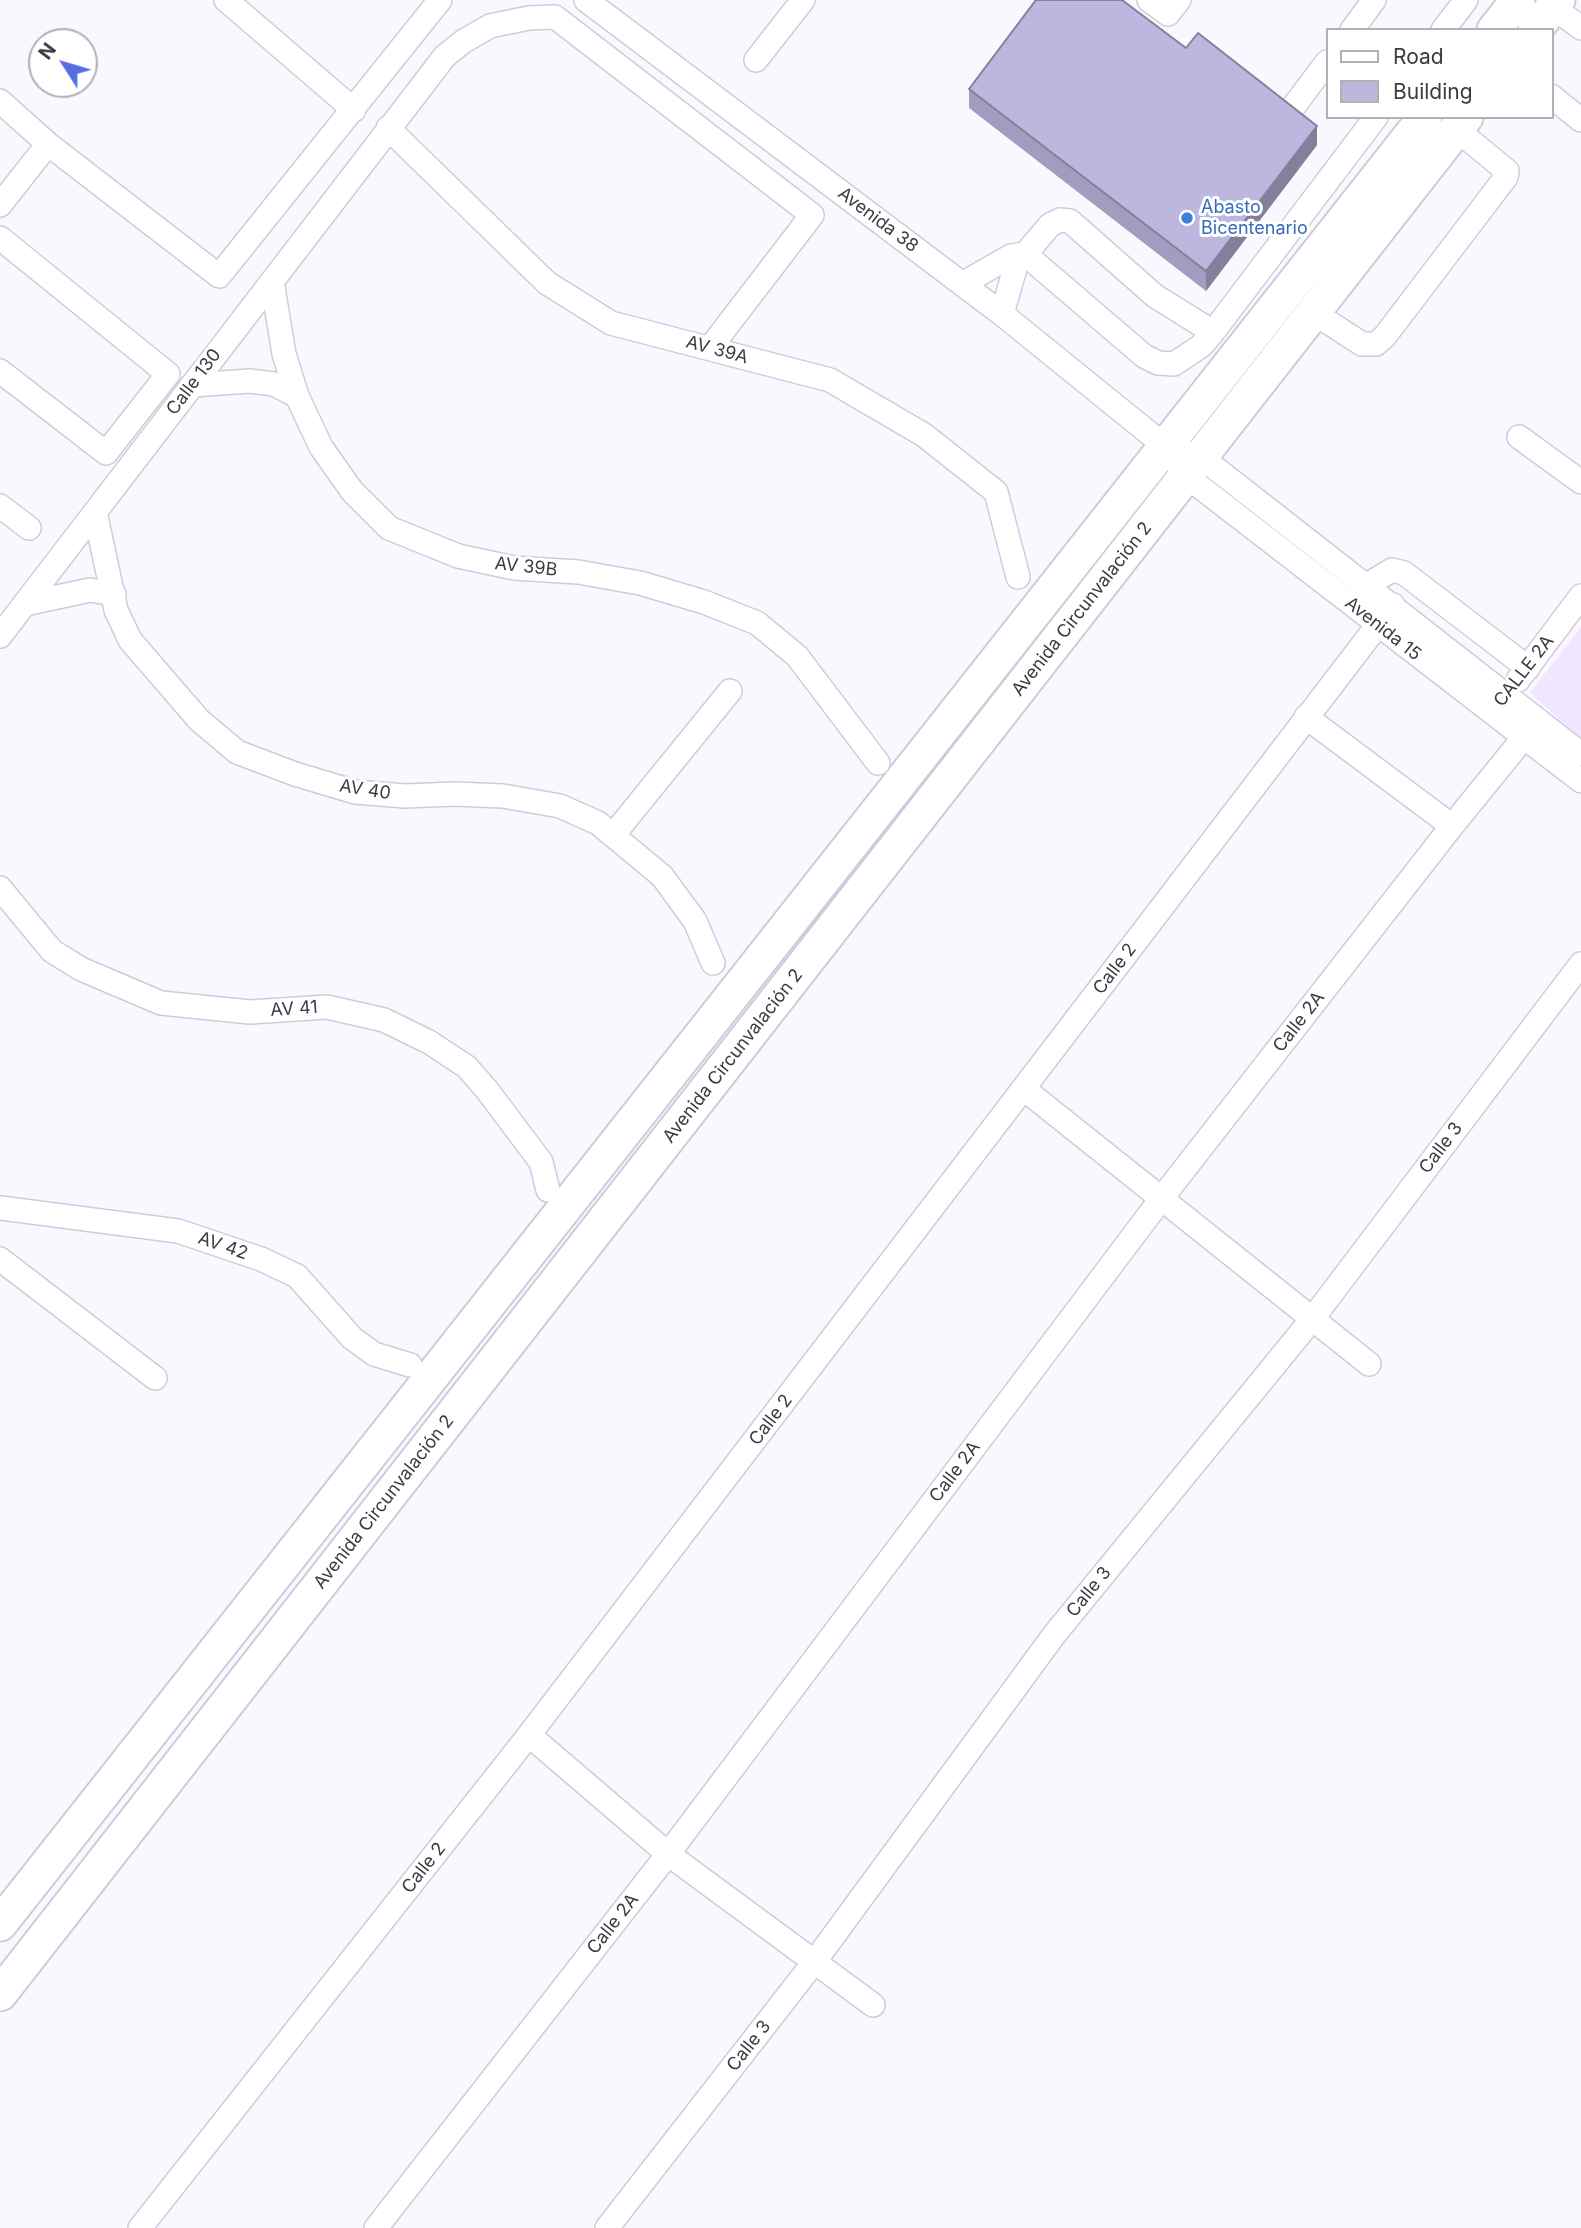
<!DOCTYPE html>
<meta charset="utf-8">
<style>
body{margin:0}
#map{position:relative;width:1581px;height:2228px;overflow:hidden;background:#faf7fe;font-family:Inter,sans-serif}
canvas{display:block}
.legend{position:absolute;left:1326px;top:28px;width:228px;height:91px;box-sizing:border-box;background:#fff;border:2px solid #b1b0b3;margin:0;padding:9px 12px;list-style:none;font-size:21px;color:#3d3a41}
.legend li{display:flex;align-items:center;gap:14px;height:35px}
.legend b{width:35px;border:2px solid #b1b0b3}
.north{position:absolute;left:28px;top:28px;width:70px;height:70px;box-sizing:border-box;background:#fff;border:2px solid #b1b0b3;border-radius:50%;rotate:307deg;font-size:19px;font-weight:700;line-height:28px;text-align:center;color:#3d3a41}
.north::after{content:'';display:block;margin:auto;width:24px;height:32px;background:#566ee4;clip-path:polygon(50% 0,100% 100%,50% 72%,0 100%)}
</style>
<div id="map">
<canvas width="1581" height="2228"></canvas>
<ul class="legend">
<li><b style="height:9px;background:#fff"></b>Road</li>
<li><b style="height:19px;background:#bbb7de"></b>Building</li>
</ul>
<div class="north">N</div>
</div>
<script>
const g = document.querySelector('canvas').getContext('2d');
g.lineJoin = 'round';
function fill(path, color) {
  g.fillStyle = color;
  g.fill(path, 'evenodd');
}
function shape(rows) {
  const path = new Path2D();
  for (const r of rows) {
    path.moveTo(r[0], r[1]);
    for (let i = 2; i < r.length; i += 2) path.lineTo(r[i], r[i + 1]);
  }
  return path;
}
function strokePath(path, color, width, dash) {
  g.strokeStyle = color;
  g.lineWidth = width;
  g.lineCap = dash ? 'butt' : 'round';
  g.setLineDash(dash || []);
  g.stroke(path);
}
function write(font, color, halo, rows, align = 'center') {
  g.font = font + ' Inter,sans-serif';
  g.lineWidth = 6;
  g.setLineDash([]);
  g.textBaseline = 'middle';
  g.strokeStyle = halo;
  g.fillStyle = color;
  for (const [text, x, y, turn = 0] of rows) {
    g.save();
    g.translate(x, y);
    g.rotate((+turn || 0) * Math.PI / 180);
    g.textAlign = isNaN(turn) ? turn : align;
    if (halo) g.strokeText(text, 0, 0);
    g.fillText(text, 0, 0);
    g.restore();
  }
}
const built = shape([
 [1581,627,1581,739,1530,693]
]);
const minor = shape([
 [226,0,354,110],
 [586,0,1002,314,1165,446,1186,476,1581,781],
 [1149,0,1168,14,1179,0],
 [1553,7,1581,28],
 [1352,30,1374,0],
 [1443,30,1466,0],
 [756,60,803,0],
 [1551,96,1581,120],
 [0,101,48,144,219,276,440,0],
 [1291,110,1327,62],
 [388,128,547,283,611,323,830,380,924,435,996,492,1018,577],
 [0,205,48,144],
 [0,238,168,374,106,453,0,371],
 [272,281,284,354,297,396,321,447,352,491,389,528,458,556,514,568,578,572,640,583,704,602,757,623,797,656,878,763],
 [962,284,1011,256,1025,254,1144,356,1158,363,1174,364,1201,346,1213,332,1376,117],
 [1314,313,1362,344,1376,344,1385,336,1506,177,1507,171,1456,129],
 [1002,314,1016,265,1050,225,1060,220,1070,221,1155,296,1213,332],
 [192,385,250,381,274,384,297,396],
 [1519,437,1581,482],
 [1188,453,1201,457,1581,754],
 [0,506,29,528],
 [95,512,116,610,130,640,199,720,237,752,295,774,355,792,405,796,455,794,503,796,560,806,598,823,662,876,695,921,713,963],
 [1367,585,1392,570,1404,573,1528,668],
 [25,604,90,590,114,594],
 [0,636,445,56,464,41,490,26,529,18,555,17,812,215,710,348],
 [1518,680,1581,596],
 [1306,717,1452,826],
 [614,834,730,691],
 [0,888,52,951,81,969,161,1003,250,1012,327,1007,384,1020,429,1042,467,1067,487,1090,541,1162,548,1190],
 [1024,1089,1369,1364],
 [0,1208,178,1231,261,1259,297,1276,352,1338,374,1354,410,1365],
 [0,1259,155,1378],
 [529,1735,668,1854,873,2005],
 [140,2228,529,1735,1393,605],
 [376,2228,668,1854,1161,1199,1452,826,1538,720],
 [607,2228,815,1961,1054,1635,1313,1318,1581,964]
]);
const highway = shape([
 [1494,30,1518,0],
 [1535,30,1558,0],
 [0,1924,1425,117],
 [0,1994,1466,117]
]);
const wall = shape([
 [1186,48,1317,145,1206,291,969,108,969,89]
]);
const shadedWall = shape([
 [1317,126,1317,145,1206,291,1206,271]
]);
const building = shape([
 [1036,0,1122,0,1186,48,1198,33,1317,126,1206,271,969,89,1036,0]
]);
const markers = [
 [1187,218,7,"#3f7fe0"]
];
const shopNames = [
 ["Abasto",1201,208],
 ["Bicentenario",1201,229]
];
const streetNames = [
 ["Avenida 38",878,220,37],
 ["AV 39A",717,350,15],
 ["Calle 130",194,382,-53],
 ["AV 39B",526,567,6],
 ["Avenida Circunvalación 2",1082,609,-52],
 ["Avenida 15",1383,629,38],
 ["CALLE 2A",1524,671,-52],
 ["AV 40",365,790,9],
 ["Calle 2",1115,969,-53],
 ["AV 41",294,1009,-4],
 ["Calle 2A",1299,1022,-52],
 ["Avenida Circunvalación 2",733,1056,-52],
 ["Calle 3",1441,1148,-53],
 ["AV 42",223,1246,19],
 ["Calle 2",771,1420,-53],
 ["Calle 2A",955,1472,-53],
 ["Avenida Circunvalación 2",384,1502,-52],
 ["Calle 3",1089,1592,-51],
 ["Calle 2",424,1868,-52],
 ["Calle 2A",613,1924,-52],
 ["Calle 3",749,2046,-52]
];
fill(built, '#f1e6ff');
strokePath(minor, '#d2cadc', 26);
strokePath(highway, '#d2cadc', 37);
strokePath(minor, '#fff', 23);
strokePath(highway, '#fff', 33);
fill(wall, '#a19dbf');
fill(shadedWall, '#83809b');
fill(building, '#bbb7de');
strokePath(building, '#83809b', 2);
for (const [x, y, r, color] of markers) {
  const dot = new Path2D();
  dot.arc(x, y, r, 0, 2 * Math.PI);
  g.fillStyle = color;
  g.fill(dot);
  strokePath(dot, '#fff', 2.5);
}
write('18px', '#366cbe', '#fff', shopNames, 'left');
write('18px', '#3d3a41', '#fff', streetNames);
</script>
